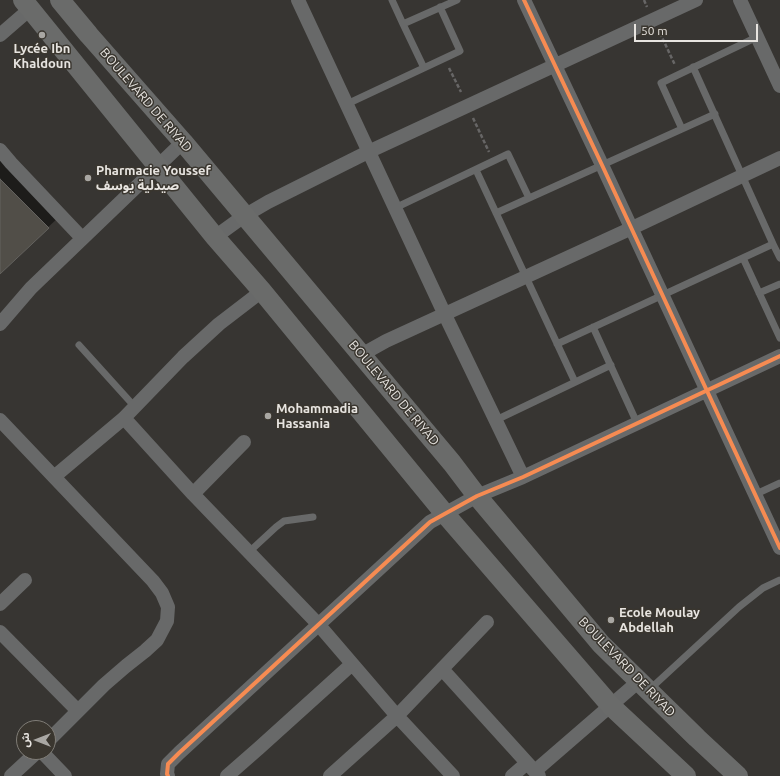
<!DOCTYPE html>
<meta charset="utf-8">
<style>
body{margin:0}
#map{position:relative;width:780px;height:776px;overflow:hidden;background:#373532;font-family:Ubuntu,"Noto Sans Arabic",sans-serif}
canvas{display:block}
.north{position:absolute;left:16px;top:720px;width:40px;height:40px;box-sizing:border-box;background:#3a362f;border:1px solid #7f7c76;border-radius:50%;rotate:270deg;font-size:11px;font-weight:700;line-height:16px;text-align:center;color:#e7e4e0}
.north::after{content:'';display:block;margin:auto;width:14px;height:18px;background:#a9a7a3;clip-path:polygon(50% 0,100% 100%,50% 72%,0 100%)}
.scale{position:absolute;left:634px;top:24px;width:124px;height:18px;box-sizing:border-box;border:2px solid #e7e4e0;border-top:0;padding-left:5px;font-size:12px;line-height:14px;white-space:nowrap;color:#e7e4e0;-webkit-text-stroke:3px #3a362f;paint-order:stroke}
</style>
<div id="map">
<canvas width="780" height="776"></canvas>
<div class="north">ش</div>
<div class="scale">50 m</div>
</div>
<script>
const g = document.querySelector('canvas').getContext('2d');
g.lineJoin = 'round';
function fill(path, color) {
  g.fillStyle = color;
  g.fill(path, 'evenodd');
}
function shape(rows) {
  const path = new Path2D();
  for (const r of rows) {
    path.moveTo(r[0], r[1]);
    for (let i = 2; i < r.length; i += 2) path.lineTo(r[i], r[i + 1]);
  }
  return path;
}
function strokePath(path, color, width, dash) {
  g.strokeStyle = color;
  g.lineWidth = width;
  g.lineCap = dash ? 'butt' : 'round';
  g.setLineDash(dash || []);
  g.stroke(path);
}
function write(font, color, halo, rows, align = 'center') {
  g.font = font + ' Ubuntu,"Noto Sans Arabic",sans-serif';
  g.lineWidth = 3;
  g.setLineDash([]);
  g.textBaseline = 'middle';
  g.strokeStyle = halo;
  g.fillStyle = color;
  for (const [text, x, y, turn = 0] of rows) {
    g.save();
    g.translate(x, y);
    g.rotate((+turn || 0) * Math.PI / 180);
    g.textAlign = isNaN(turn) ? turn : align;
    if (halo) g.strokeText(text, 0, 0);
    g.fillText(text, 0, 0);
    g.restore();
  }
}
const shadow = shape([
 [0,158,59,217,0,272]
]);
const building = shape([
 [0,179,49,228,0,274,0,179]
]);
const path = shape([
 [644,0,647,7],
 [660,33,675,65],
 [449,68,461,92],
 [473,118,489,152]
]);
const service = shape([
 [392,0,403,24,457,0],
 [403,24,424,68],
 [347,104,460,51,440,7],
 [682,129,661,83,757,37],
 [476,170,575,382],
 [395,208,508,154,529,198],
 [496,213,715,114],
 [773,244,780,258],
 [743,258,780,338],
 [759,293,780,284],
 [593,327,637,423],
 [557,344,773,244,693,67],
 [79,345,135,407],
 [496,420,611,365],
 [754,495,780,483],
 [249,552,276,527,284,521,313,517],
 [649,690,739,607,763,588,780,580]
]);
const minor = shape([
 [298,0,445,315,523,477],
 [524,0,602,165,780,548],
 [740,0,780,86],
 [0,35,30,9],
 [0,150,11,163,82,238],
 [215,237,244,216,268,202,368,152,696,0],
 [0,324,31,288,183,142],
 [361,355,386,341,632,228,780,158],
 [124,418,193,494,318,624,397,716,453,776],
 [0,420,153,581,162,593,168,607,167,621,157,640,145,651,126,666,104,685,48,741],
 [55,476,124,418,183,357,219,324,262,291],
 [193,494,244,442],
 [0,604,25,580],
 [0,632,78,711],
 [442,669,539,776],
 [42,752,65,776],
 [535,771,639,681],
 [11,776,37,752],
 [168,776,167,774,168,764,179,753,430,522,477,496,523,477,780,356],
 [227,776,259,748,352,664],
 [330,776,397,716,487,622],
 [512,776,527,763]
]);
const secondary = shape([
 [23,0,215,237,262,291,445,514,611,706,686,776],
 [60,0,89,35,183,142,452,463,477,496,601,644,697,738,738,776]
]);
const cycleway = shape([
 [524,0,602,165,780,548],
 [168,776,167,774,168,764,179,753,430,522,477,496,523,477,780,356]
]);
const markers = [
 [42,35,4,"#a9a7a3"],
 [88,178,4,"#a9a7a3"],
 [268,416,4,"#a9a7a3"],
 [611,620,4,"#a9a7a3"]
];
const poiNames = [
 ["Lycée Ibn",42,49,"center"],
 ["Khaldoun",42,64,"center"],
 ["Pharmacie Youssef",96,171],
 ["صيدلية يوسف",96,186],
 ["Mohammadia",276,409],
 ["Hassania",276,424],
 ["Ecole Moulay",619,613],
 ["Abdellah",619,628]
];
const streetNames = [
 ["BOULEVARD DE RIYAD",146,100,49],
 ["BOULEVARD DE RIYAD",394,393,50],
 ["BOULEVARD DE RIYAD",627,667,46]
];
fill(shadow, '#0007');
fill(building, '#514e48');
strokePath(building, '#64625f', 1);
strokePath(path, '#676666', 2.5, [4, 2]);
strokePath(service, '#686969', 7);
strokePath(minor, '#686969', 14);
strokePath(secondary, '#6a6b6a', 20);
strokePath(cycleway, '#f68b52', 4);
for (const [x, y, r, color] of markers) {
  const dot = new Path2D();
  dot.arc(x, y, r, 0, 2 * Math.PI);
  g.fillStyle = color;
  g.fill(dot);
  strokePath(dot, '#3a362f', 1.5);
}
write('bold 13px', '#e7e4e0', '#3a362f', poiNames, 'left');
write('13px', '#e7e4e0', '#3a362f', streetNames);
</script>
